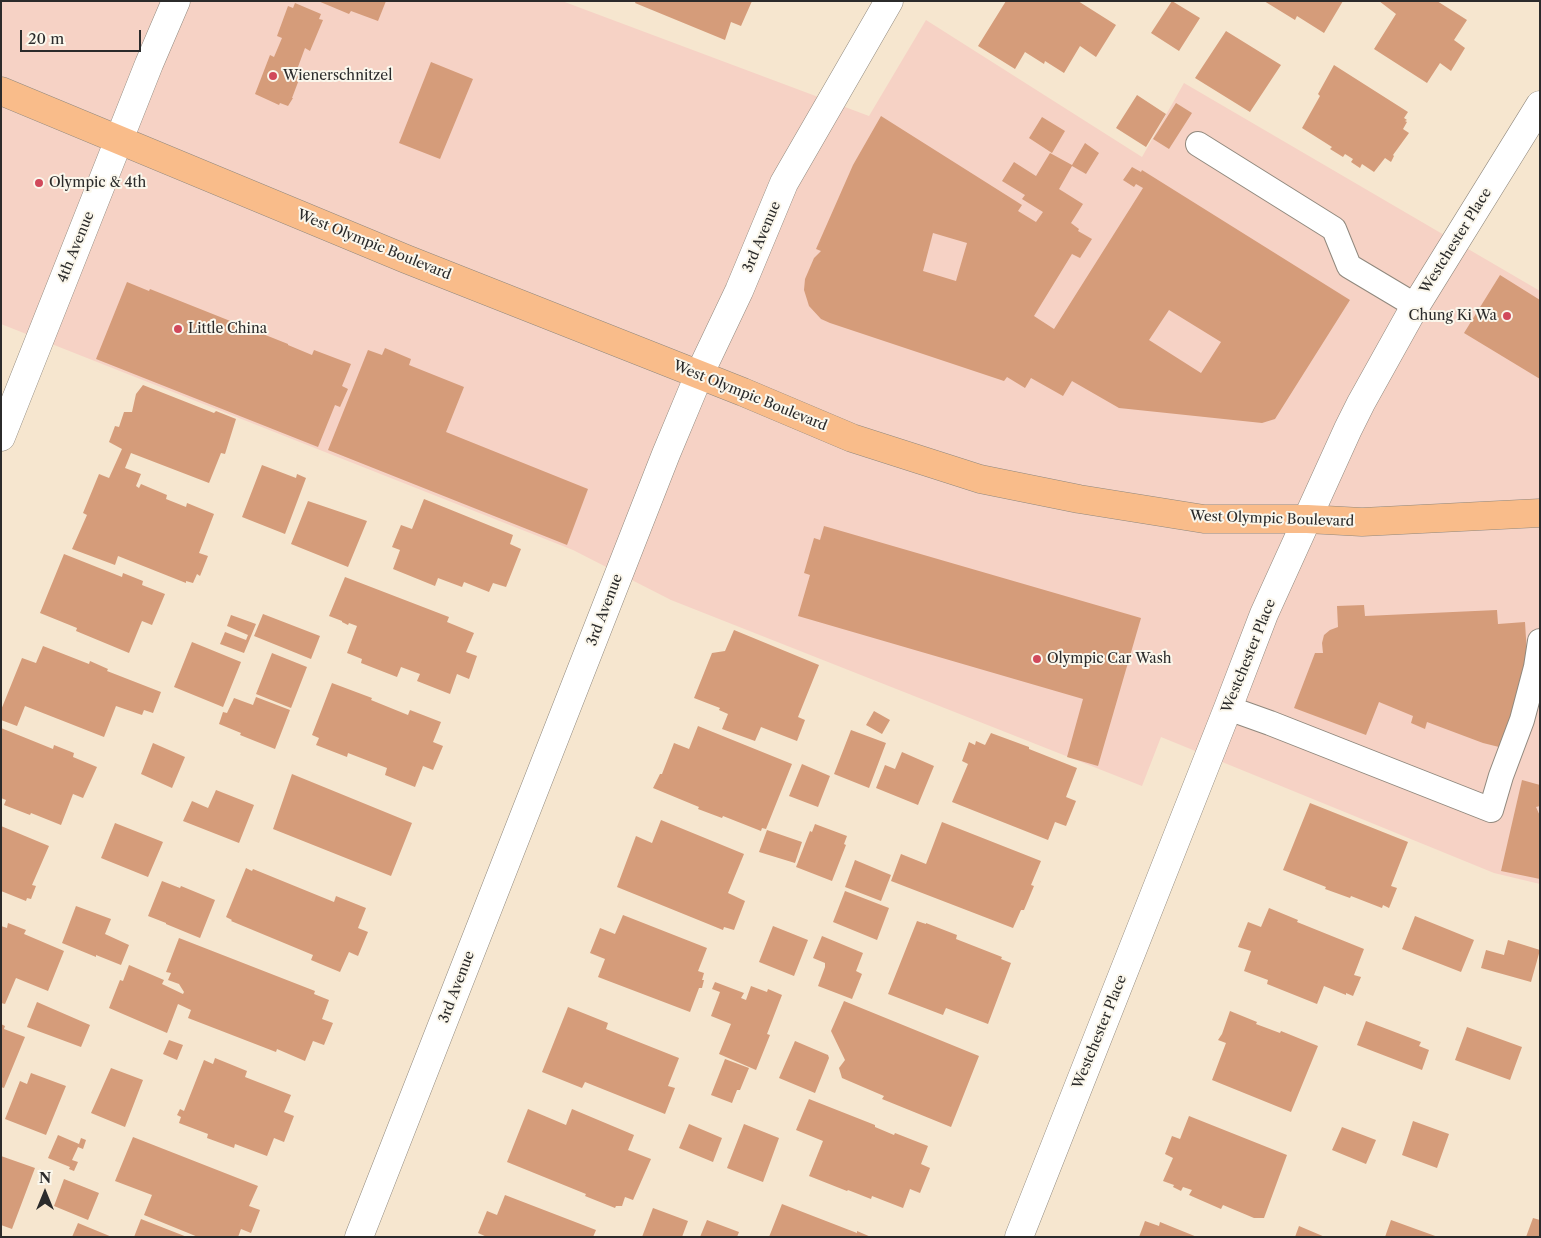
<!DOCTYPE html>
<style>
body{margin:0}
#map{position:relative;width:1541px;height:1238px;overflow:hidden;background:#f6e6cf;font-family:"Libre Caslon Text",serif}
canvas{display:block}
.frame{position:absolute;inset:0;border:2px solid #2b2b2b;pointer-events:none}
.north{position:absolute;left:20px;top:1168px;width:50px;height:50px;-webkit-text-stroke:4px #fbf7ec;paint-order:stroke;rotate:0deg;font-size:14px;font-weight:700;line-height:20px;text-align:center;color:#2b2b2b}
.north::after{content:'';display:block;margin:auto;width:18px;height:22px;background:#2b2b2b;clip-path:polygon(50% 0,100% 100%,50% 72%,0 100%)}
.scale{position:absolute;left:20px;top:30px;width:121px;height:22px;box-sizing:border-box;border:2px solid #2b2b2b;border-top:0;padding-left:6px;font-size:15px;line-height:18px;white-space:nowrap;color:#2b2b2b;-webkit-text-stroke:4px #fbf7ec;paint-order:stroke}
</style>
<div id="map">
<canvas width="1541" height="1238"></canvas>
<div class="frame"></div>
<div class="north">N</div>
<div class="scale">20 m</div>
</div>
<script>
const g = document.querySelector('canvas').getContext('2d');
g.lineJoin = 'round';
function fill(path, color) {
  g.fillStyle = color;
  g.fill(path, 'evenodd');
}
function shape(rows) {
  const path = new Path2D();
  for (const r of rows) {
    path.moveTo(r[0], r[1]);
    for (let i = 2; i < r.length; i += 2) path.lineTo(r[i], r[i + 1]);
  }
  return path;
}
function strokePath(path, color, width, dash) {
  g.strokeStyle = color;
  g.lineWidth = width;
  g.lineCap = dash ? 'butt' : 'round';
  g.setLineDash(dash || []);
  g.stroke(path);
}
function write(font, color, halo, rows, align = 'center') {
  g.font = font + ' "Libre Caslon Text",serif';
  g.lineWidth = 4;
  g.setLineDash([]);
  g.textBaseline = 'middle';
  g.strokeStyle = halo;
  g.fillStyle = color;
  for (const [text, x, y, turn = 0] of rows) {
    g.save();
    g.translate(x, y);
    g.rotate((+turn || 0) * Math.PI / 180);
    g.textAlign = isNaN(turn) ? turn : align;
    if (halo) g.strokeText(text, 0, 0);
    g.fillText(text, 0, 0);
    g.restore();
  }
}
const built = shape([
 [1,1,562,1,869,116,926,20,1142,157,1184,83,1540,291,1540,884,1494,873,1161,737,1142,786,671,600,573,550,1,324]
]);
const building = shape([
 [318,1,386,1,378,21,351,11,349,14],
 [636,1,752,1,741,26,731,22,725,40,635,3],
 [1006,1,1078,1,1116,25,1096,57,1080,46,1064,73,1045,61,1044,64,1025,52,1015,69,978,46],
 [1172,1,1200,18,1179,51,1151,33],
 [1264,1,1343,1,1324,33,1297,16,1295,20],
 [1379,1,1437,1,1467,20,1454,40,1465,48,1451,71,1440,63,1427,83,1374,49,1396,14],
 [295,3,321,14,319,19,323,20,310,51,305,48,295,75,300,77,292,98,293,98,288,106,280,103,279,105,255,94,270,55,274,57,282,38,277,36,288,6,293,8],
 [1226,31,1281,65,1250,112,1195,78],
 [431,62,473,79,440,159,399,143],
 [1334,65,1408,112,1404,118,1407,120,1405,121,1407,122,1403,129,1409,133,1393,155,1394,156,1391,162,1385,158,1374,172,1362,164,1360,168,1351,162,1353,159,1345,154,1343,157,1330,149,1332,147,1302,128,1320,96,1318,94],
 [1137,95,1166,114,1146,147,1116,128],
 [1176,103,1192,113,1169,149,1153,139],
 [881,116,1022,205,1018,211,1036,222,1043,212,1022,199,1025,195,1002,181,1014,162,1036,176,1050,153,1072,165,1085,143,1099,153,1086,174,1072,166,1059,189,1083,204,1071,223,1079,229,1078,231,1092,239,1080,258,1072,254,1034,316,1054,329,1143,188,1136,184,1134,187,1123,180,1132,167,1141,172,1142,170,1350,300,1275,419,1262,423,1119,408,1072,381,1063,396,1031,378,1025,388,1007,377,1004,381,830,323,821,319,809,306,804,290,805,279,814,258,821,251,816,249,853,165],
 [933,233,967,243,956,281,923,271],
 [1169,310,1221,342,1201,373,1149,340],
 [1042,117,1065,131,1052,153,1029,138],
 [1500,275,1540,300,1540,379,1464,333],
 [127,282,149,291,150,289,288,344,288,345,312,355,314,350,351,364,342,386,348,389,340,407,335,405,318,447,96,359],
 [385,348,411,359,409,365,464,387,446,432,588,489,567,545,328,450,368,350,382,355],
 [143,385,214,413,216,411,236,419,225,454,221,453,209,483,131,453,125,468,141,474,136,486,139,488,141,484,167,495,166,499,186,507,187,503,214,514,199,553,208,556,200,576,197,574,193,583,186,581,186,583,118,556,115,565,72,549,87,515,83,513,99,474,109,478,122,449,109,442,115,426,119,427,124,412,132,412,136,394],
 [262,465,296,478,297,474,306,478,285,534,242,517],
 [424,499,513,535,510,544,521,549,506,587,493,583,489,592,464,582,462,587,438,578,435,586,393,569,400,550,392,547,401,525,412,529],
 [308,501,367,521,348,567,291,544],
 [824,526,1141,618,1098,766,1067,757,1083,699,798,616,810,575,804,573,814,538,820,540],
 [64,554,122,577,123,573,143,581,142,585,165,594,152,625,142,621,129,653,76,631,77,628,40,613],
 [345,577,449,617,447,622,474,633,466,652,477,656,469,679,457,674,450,694,417,681,420,674,401,667,397,677,361,663,362,659,347,653,357,626,349,623,348,625,342,622,342,621,329,616],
 [1364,605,1365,616,1497,610,1498,624,1525,622,1527,655,1503,748,1483,743,1427,722,1425,729,1411,723,1413,716,1379,702,1366,735,1294,708,1315,653,1323,653,1322,643,1324,635,1330,630,1338,627,1337,606],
 [263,614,320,636,311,659,254,636],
 [231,615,256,624,244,653,220,644,225,632,246,640,248,635,227,626],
 [734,630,819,665,798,717,805,720,797,741,761,727,755,741,722,729,728,714,719,710,720,708,694,698,712,653,725,651],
 [192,642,241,662,223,707,174,687],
 [43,646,89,664,90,661,108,669,107,671,161,692,153,713,144,710,142,715,116,706,104,737,25,706,17,726,1,720,1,710,22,658,36,663],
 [272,653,307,667,291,708,256,694],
 [332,683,372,698,371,700,408,715,410,710,441,722,433,742,443,746,433,770,423,766,415,787,385,775,387,768,348,753,347,757,316,745,319,738,312,735],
 [256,697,290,710,275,749,240,735,241,733,219,724,223,712,227,713,234,698,253,705],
 [874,711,890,720,882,734,866,725],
 [698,726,792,764,766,829,762,828,761,831,723,816,722,818,698,809,699,807,653,788,660,774,662,774,674,743,689,749],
 [1,728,53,749,54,745,74,753,73,757,97,767,83,798,73,794,61,825,31,813,30,815,4,805,6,800,1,798],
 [851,730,886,743,869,788,834,774],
 [991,733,1029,747,1029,749,1077,768,1066,797,1076,801,1066,826,1055,822,1048,840,952,802,968,764,962,761,969,742,975,745,976,741,985,745],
 [153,743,185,757,172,788,141,774],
 [902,752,934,766,918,805,876,788,885,765,895,769],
 [802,764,830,776,818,807,789,796],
 [292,774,412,823,391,876,273,829],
 [1522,780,1540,785,1540,806,1536,807,1540,816,1540,879,1501,871],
 [216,790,254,805,239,843,183,821,192,801,208,808],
 [1310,803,1408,842,1391,886,1397,888,1389,908,1383,905,1382,908,1351,896,1350,898,1325,889,1326,887,1283,870],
 [661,820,744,854,728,893,745,901,734,930,724,927,723,930,617,887,636,836,652,843],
 [942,822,1041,861,1031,885,1034,886,1024,910,1021,910,1013,928,891,881,901,854,926,864],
 [115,823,163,842,148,877,101,858],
 [815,824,847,836,844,844,846,845,832,881,796,867,810,831,812,832],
 [1,826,49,846,32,885,36,886,31,899,27,898,26,901,1,891],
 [767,830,802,842,795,863,759,852],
 [855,860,891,875,881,901,845,887],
 [246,868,252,871,253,869,334,902,336,896,366,908,358,928,368,932,358,956,349,952,340,972,311,960,313,955,231,921,232,920,226,917],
 [162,881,180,888,181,886,215,900,200,938,166,924,166,923,148,916],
 [845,891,889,908,877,940,833,922],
 [76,906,111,919,105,934,129,945,121,965,96,955,96,957,62,943],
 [1269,908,1298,920,1297,922,1364,949,1354,975,1361,977,1353,996,1346,993,1346,995,1324,986,1317,1004,1267,984,1268,980,1244,971,1251,951,1238,947,1248,922,1261,927],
 [623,915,707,948,698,971,704,973,702,980,704,980,702,988,699,988,690,1012,598,977,605,959,590,953,600,928,615,934],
 [1415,916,1474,940,1461,972,1402,949],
 [917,921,926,924,926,923,957,935,956,939,1002,957,1001,959,1011,963,988,1024,946,1008,943,1015,888,994],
 [8,923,26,930,24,934,64,951,48,991,16,978,5,1004,1,1003,1,926,7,928],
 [773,926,808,940,794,976,759,962],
 [822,936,863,953,856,971,862,974,852,999,818,986,825,967,825,963,813,958],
 [179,938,315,991,314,994,329,1000,322,1019,333,1023,324,1045,313,1041,305,1061,277,1049,276,1052,188,1018,191,1010,178,1004,167,1033,109,1008,120,980,123,981,129,965,164,980,162,984,183,994,184,992,179,984,168,980,171,973,166,972],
 [1508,940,1540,950,1531,982,1481,968,1486,950,1504,955],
 [715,982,744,993,741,998,746,1000,751,986,767,992,768,989,782,995,767,1034,770,1035,756,1070,719,1054,731,1024,711,1016,720,992,712,989],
 [844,1001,979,1056,951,1127,882,1099,884,1096,842,1078,839,1068,845,1060,831,1031],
 [37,1002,90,1025,81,1047,27,1027],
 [568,1007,608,1023,606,1029,679,1058,668,1086,675,1088,665,1114,585,1082,582,1088,542,1072],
 [1230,1011,1257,1022,1256,1024,1280,1033,1281,1031,1318,1046,1291,1112,1212,1080,1226,1043,1218,1040,1222,1034],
 [1366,1021,1421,1042,1419,1046,1429,1050,1422,1070,1357,1045],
 [1,1024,5,1026,4,1029,25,1037,4,1088,1,1087],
 [1467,1027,1522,1047,1510,1080,1455,1060],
 [169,1040,183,1045,177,1060,163,1054],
 [795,1041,828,1055,829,1058,815,1093,779,1078],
 [215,1058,247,1071,245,1077,291,1095,284,1112,294,1116,284,1142,274,1138,267,1156,235,1144,234,1148,207,1138,208,1134,179,1123,181,1117,177,1115,180,1109,184,1111,204,1060,213,1064],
 [725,1059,749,1068,740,1090,737,1090,732,1103,711,1095],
 [111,1068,143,1080,125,1127,91,1113],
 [31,1073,66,1086,46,1135,5,1119,20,1081,27,1084],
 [809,1099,875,1125,875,1127,894,1135,895,1133,928,1146,921,1164,930,1168,920,1193,910,1189,903,1208,872,1196,871,1199,848,1190,847,1191,809,1176,823,1141,796,1130],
 [528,1109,566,1125,572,1109,634,1135,628,1150,651,1159,633,1200,625,1197,622,1206,616,1206,615,1208,585,1196,586,1194,507,1162],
 [1189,1116,1287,1155,1264,1218,1254,1218,1223,1205,1221,1209,1189,1195,1192,1190,1183,1187,1181,1191,1173,1187,1174,1185,1163,1181,1173,1158,1165,1154,1172,1136,1180,1139],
 [1413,1121,1449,1134,1437,1168,1402,1155],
 [689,1124,722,1138,713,1162,679,1148],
 [744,1124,779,1138,763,1182,727,1168],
 [1342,1127,1376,1140,1366,1164,1332,1150],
 [58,1135,79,1144,81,1138,86,1140,83,1149,78,1147,72,1160,78,1162,74,1171,69,1169,70,1167,48,1158],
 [133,1137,258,1186,249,1206,260,1210,251,1233,241,1229,238,1237,198,1237,144,1215,152,1195,115,1181],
 [1,1156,35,1168,12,1229,1,1225],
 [64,1179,99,1193,88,1220,54,1206],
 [505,1195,596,1230,593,1237,487,1237,478,1233,487,1211,497,1215],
 [782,1204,857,1233,857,1231,871,1237,769,1237],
 [653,1208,688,1221,682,1237,642,1237],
 [1533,1218,1540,1220,1540,1237,1526,1237],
 [141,1219,187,1237,134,1237],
 [707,1220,739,1232,737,1237,700,1237],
 [1391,1220,1438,1237,1385,1237],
 [1145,1221,1159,1226,1160,1222,1197,1237,1139,1237],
 [78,1223,112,1237,72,1237],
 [1299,1226,1325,1237,1295,1237]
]);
const lane = shape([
 [1198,144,1334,229,1349,266,1416,306],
 [1228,708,1270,723,1491,810,1501,776,1522,720,1536,667,1540,641]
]);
const street = shape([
 [1,437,149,64,176,1],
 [359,1237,666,454,699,375,739,291,784,183,889,1],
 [1019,1237,1228,708,1264,614,1348,429,1361,403,1410,315,1540,105]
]);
const primary = shape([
 [1,91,406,259,743,392,852,438,980,479,1079,499,1204,519,1307,519,1362,522,1540,513]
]);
const markers = [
 [273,76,5,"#d1495b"],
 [39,183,5,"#d1495b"],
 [1507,316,5,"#d1495b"],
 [178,329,5,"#d1495b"],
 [1037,659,5,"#d1495b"]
];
const poiNames = [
 ["Wienerschnitzel",283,76],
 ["Olympic & 4th",49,183],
 ["Chung Ki Wa",1497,316,"right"],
 ["Little China",188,329],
 ["Olympic Car Wash",1047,659]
];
const streetNames = [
 ["3rd Avenue",762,237,-67],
 ["Westchester Place",1456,241,-58],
 ["West Olympic Boulevard",374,245,22],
 ["4th Avenue",76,247,-68],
 ["West Olympic Boulevard",750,396,22],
 ["West Olympic Boulevard",1272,519,2],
 ["3rd Avenue",605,610,-69],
 ["Westchester Place",1249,656,-68],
 ["3rd Avenue",457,987,-69],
 ["Westchester Place",1100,1032,-68]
];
fill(built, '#f6d2c5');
fill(building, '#d59c7a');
strokePath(lane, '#90887d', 26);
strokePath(street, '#90887d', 29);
strokePath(primary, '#90887d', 29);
strokePath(lane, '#fff', 24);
strokePath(street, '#fff', 28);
strokePath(primary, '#f9bc8a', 28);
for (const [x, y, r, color] of markers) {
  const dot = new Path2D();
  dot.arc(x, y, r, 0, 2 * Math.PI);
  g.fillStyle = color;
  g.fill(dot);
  strokePath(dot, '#fbf7ec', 2);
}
write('14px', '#2b2b2b', '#fbf7ec', poiNames, 'left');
write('14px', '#2b2b2b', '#fbf7ec', streetNames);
</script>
